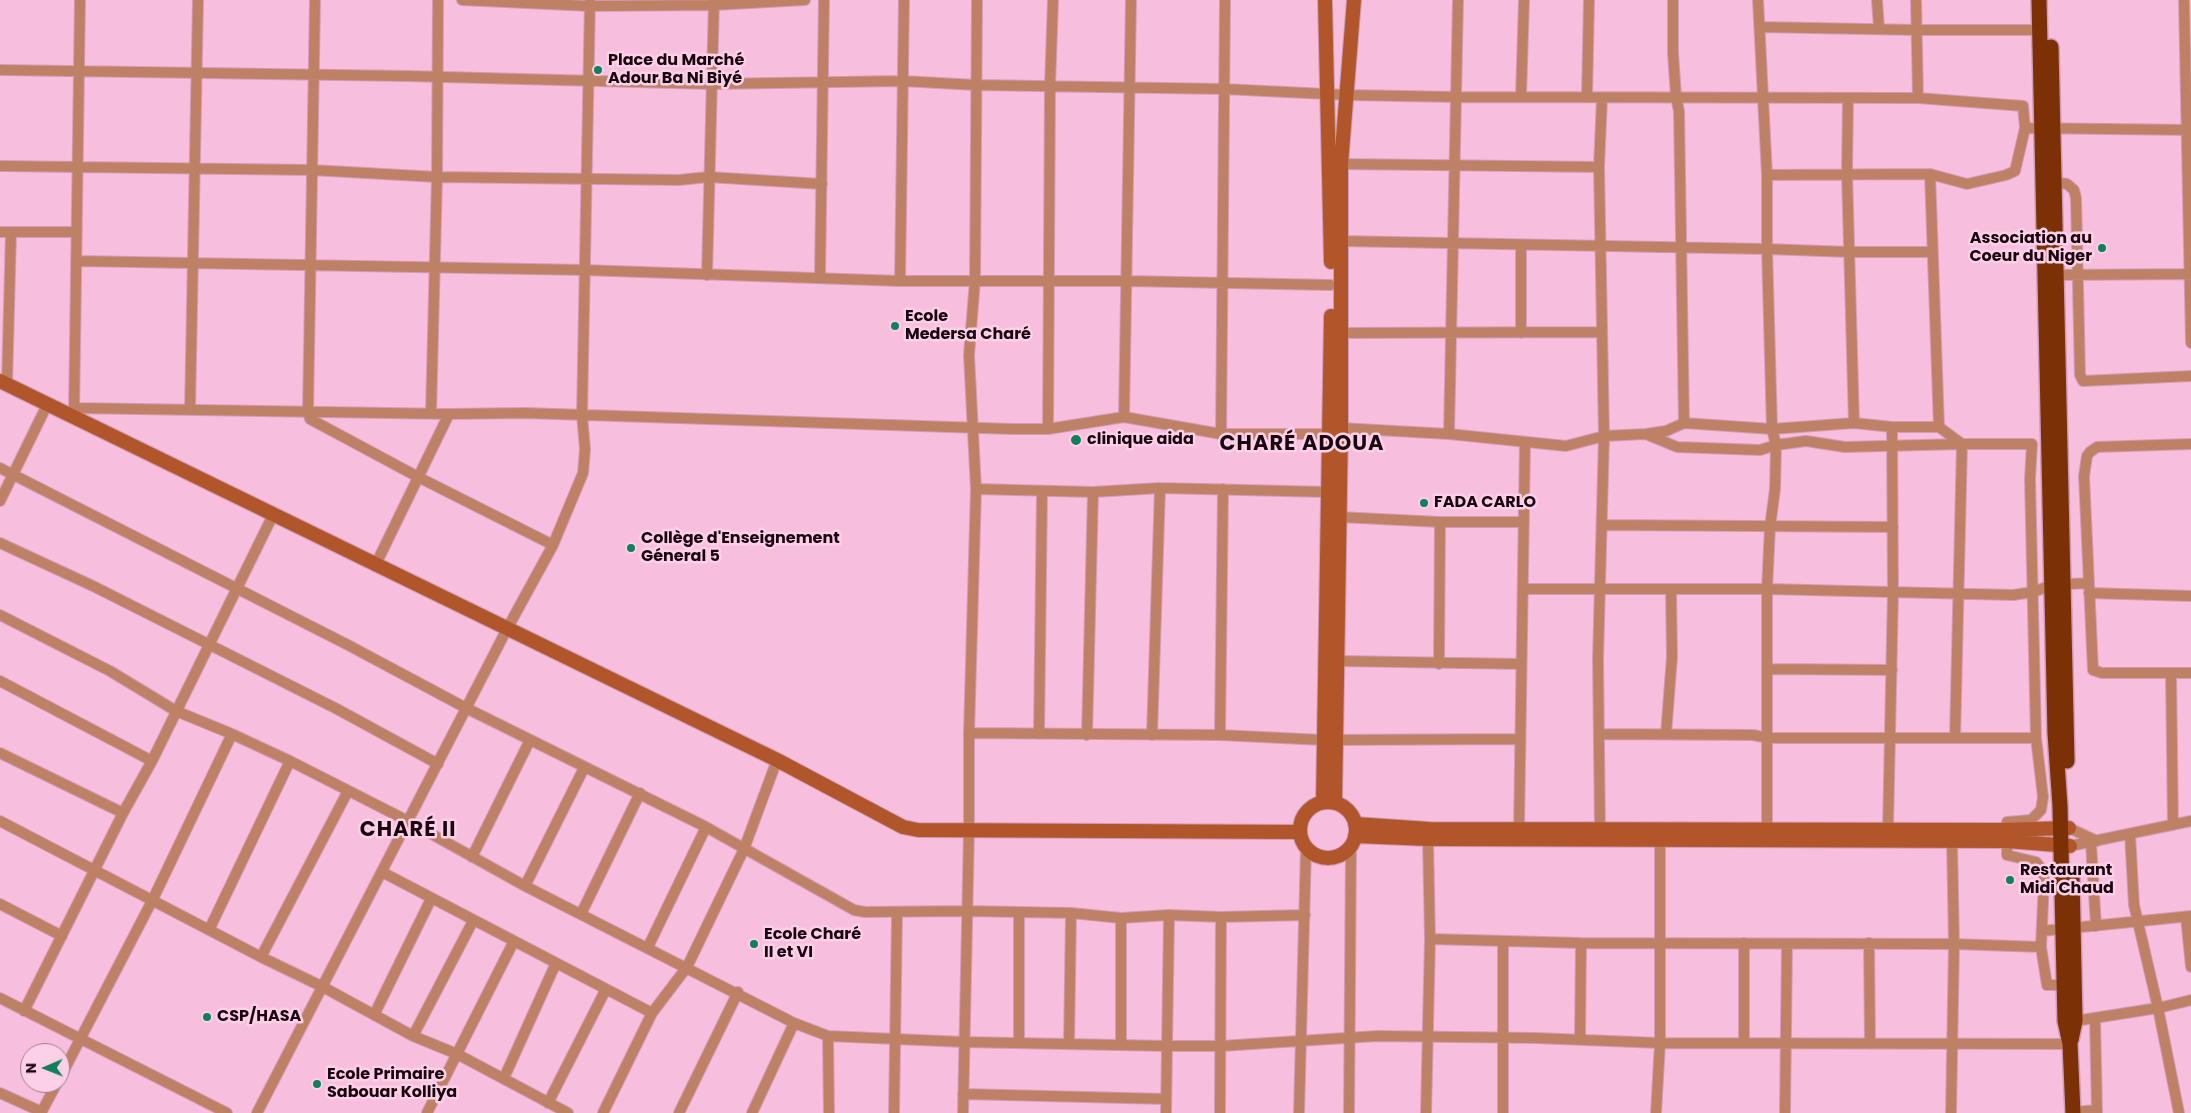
<!DOCTYPE html>
<meta charset="utf-8">
<style>
body{margin:0}
#map{position:relative;width:2191px;height:1113px;overflow:hidden;background:#f8bedd;font-family:Poppins,sans-serif}
canvas{display:block}
.north{position:absolute;left:20px;top:1043px;width:50px;height:50px;box-sizing:border-box;background:#fcd0e7;border:1px solid #a27e91;border-radius:50%;rotate:269deg;font-size:14px;font-weight:700;line-height:20px;text-align:center;color:#1a0411}
.north::after{content:'';display:block;margin:auto;width:18px;height:22px;background:#107f5c;clip-path:polygon(50% 0,100% 100%,50% 72%,0 100%)}
</style>
<div id="map">
<canvas width="2191" height="1113"></canvas>
<div class="north">N</div>
</div>
<script>
const g = document.querySelector('canvas').getContext('2d');
g.lineJoin = 'round';
function shape(rows) {
  const path = new Path2D();
  for (const r of rows) {
    if (r.length === 3) {
      path.moveTo(r[0] + r[2], r[1]);
      path.arc(r[0], r[1], r[2], 0, 2 * Math.PI);
      continue;
    }
    path.moveTo(r[0], r[1]);
    for (let i = 2; i < r.length; i += 2) path.lineTo(r[i], r[i + 1]);
  }
  return path;
}
function strokePath(path, color, width, dash) {
  g.strokeStyle = color;
  g.lineWidth = width;
  g.lineCap = dash ? 'butt' : 'round';
  g.setLineDash(dash || []);
  g.stroke(path);
}
function write(font, color, halo, rows, align = 'center') {
  g.font = font + ' Poppins,sans-serif';
  g.lineWidth = 5;
  g.setLineDash([]);
  g.textBaseline = 'middle';
  g.strokeStyle = halo;
  g.fillStyle = color;
  for (const [text, x, y, turn = 0] of rows) {
    g.save();
    g.translate(x, y);
    g.rotate((+turn || 0) * Math.PI / 180);
    g.textAlign = isNaN(turn) ? turn : align;
    if (halo) g.strokeText(text, 0, 0);
    g.fillText(text, 0, 0);
    g.restore();
  }
}
const street = shape([
 [315,0,308,412,310,419,420,478,553,545],
 [462,0,590,6,714,5,805,0],
 [1673,0,1673,53,1676,97,1679,111,1684,423],
 [1758,0,1767,175,1767,249,1772,429,1776,445,1775,489,1770,527,1767,589,1767,830],
 [1877,0,1879,28],
 [1916,0,1918,98],
 [2184,0,2191,343],
 [1760,27,1917,30,2040,30],
 [0,70,406,76,712,84,902,81,976,85,1224,89,1347,95,1456,97,1918,98,2023,106,2025,128,2191,130],
 [1521,97,1524,0],
 [1587,97,1589,0],
 [1848,99,1847,174,1854,423],
 [1341,164,1599,167],
 [0,166,312,170,437,177,679,180,708,177,822,184],
 [1930,174,1939,427],
 [1767,175,1930,174,1967,184,2006,175,2015,171,2025,128],
 [2053,182,2067,184,2074,190,2076,198,2080,375,2083,381,2191,376],
 [0,232,76,232],
 [1340,241,1767,249,1850,252,1932,252],
 [1521,246,1521,333],
 [76,261,584,270,900,281,1127,281,1331,285],
 [707,275,714,0],
 [2057,275,2191,274],
 [820,277,824,0],
 [900,281,904,0],
 [1340,333,1601,332],
 [7,384,11,232],
 [74,408,449,414,525,413,1012,429,1048,429,1124,417,1221,434,1328,434,1341,428,1449,434,1566,446,1604,436,1646,434,1666,431,1684,423,1772,429,1854,423,1892,427,1939,427,1962,444,2032,444,2030,479,2036,738,2043,797,2041,810,2031,820,2007,822,2007,855,2036,862,2041,868,2044,879,2041,947,2047,985,2064,985],
 [190,410,198,0],
 [431,413,437,177,438,0],
 [74,414,80,0],
 [1124,417,1131,0],
 [1048,429,1050,86,1053,0],
 [1221,434,1225,0],
 [1449,434,1458,0],
 [1648,435,1677,447,1760,450,1776,445,1806,441,1845,447,1962,444,1955,738],
 [2191,444,2097,447,2090,452,2087,456,2084,476,2093,670,2102,673,2191,673],
 [0,468,348,645,466,708,706,827,854,910,865,912,967,911,1071,913,1121,918,1169,915,1221,917,1305,915],
 [976,489,1093,492,1160,488,1327,492],
 [0,501,47,405],
 [1339,517,1440,522,1523,522],
 [1602,525,1893,527],
 [0,543,93,586,337,709,438,764],
 [375,566,449,414],
 [1524,589,1767,589,2013,595,2033,592,2052,585,2089,583],
 [2089,593,2191,596],
 [0,615,110,671,176,711,232,734,290,761,408,821,525,886,794,1023,828,1036,964,1042,1167,1046,1221,1046,1377,1036,1535,1038,1660,1043,2070,1044],
 [1338,661,1521,664],
 [1439,664,1440,522],
 [1768,669,1892,670],
 [2171,673,2173,825],
 [0,681,152,761],
 [969,733,1220,735,1323,740],
 [1039,734,1042,492],
 [1599,734,1753,735,1768,738,2036,738],
 [1666,734,1672,657,1671,589],
 [1087,735,1093,492],
 [1152,735,1160,488],
 [1220,735,1223,489],
 [1335,740,1520,739],
 [0,753,123,813],
 [0,821,261,957,323,987,413,1036,457,1054,568,1113],
 [1888,828,1893,592,1892,427],
 [2069,828,2097,841],
 [1519,829,1525,442],
 [1600,830,1598,659,1604,436,1599,167,1602,98],
 [2130,834,2134,905,2158,1008,2179,1113],
 [2091,843,2096,926],
 [2070,846,2191,821],
 [472,857,530,740],
 [382,872,652,1013],
 [525,886,584,768],
 [0,904,62,936],
 [581,914,640,793],
 [2186,917,2191,967],
 [209,930,290,761],
 [2042,931,2191,916],
 [1430,939,1581,943,1954,944,2041,947],
 [1869,943,1870,1044],
 [648,947,706,827],
 [261,957,348,791],
 [0,998,227,1113],
 [24,1011,123,813,152,761,273,515],
 [374,1015,431,899],
 [2095,1018,2097,1113],
 [2075,1021,2158,1008,2191,1000],
 [413,1036,473,921],
 [828,1036,829,1113],
 [1580,1040,1581,943],
 [1744,1042,1744,943],
 [1019,1043,1019,912],
 [1069,1044,1071,913],
 [1121,1045,1121,918],
 [60,1078,153,899,232,734],
 [504,1078,556,963],
 [0,1093,42,1112],
 [963,1094,1166,1099],
 [548,1103,606,989],
 [2073,1112,2097,1110],
 [41,1113,57,1083],
 [257,1113,507,629,553,545,583,473,585,449,582,415,590,0],
 [427,1113,514,941],
 [603,1113,652,1013,687,967,744,849,777,760],
 [679,1113,738,992],
 [752,1113,794,1023],
 [894,1113,897,913],
 [963,1113,969,830,969,733,976,489,969,355,975,280,977,0],
 [1166,1113,1169,915],
 [1220,1113,1221,917],
 [1299,1113,1306,848],
 [1349,1113,1351,846],
 [1426,1113,1430,939,1428,839],
 [1503,1113,1503,941],
 [1656,1113,1660,1043,1660,841],
 [1785,1113,1787,944],
 [1951,1113,1954,944,1952,841]
]);
const secondary = shape([
 [1325,0,1331,262],
 [0,381,777,760,903,827,918,830,1300,832],
 [1328,830,28],
 [1323,802,1331,316],
 [1335,802,1341,428,1341,164,1354,0],
 [1355,824,1429,829,1998,830,2069,828],
 [1355,836,1428,839,2007,841,2070,846]
]);
const highway = shape([
 [2039,0,2055,733,2060,806,2065,1021,2070,1044,2073,1113],
 [2051,47,2067,761],
 [2071,1040,2075,1021,2072,876]
]);
const markers = [
 [598,70,5,"#107f5c"],
 [2102,248,5,"#107f5c"],
 [895,326,5,"#107f5c"],
 [1076,440,6,"#107f5c"],
 [1424,503,5,"#107f5c"],
 [631,548,5,"#107f5c"],
 [2010,880,5,"#107f5c"],
 [754,944,5,"#107f5c"],
 [207,1017,5,"#107f5c"],
 [317,1084,5,"#107f5c"]
];
const poiNames = [
 ["Place du Marché",608,61],
 ["Adour Ba Ni Biyé",608,79],
 ["Association au",2092,239,"right"],
 ["Coeur du Niger",2092,257,"right"],
 ["Ecole",905,317],
 ["Medersa Charé",905,335],
 ["clinique aida",1087,440],
 ["FADA CARLO",1434,503],
 ["Collège d'Enseignement",641,539],
 ["Géneral 5",641,557],
 ["Restaurant",2020,871],
 ["Midi Chaud",2020,889],
 ["Ecole Charé",764,935],
 ["II et VI",764,953],
 ["CSP/HASA",217,1017],
 ["Ecole Primaire",327,1075],
 ["Sabouar Kolliya",327,1093]
];
const districtNames = [
 ["CHARÉ ADOUA",1302,445],
 ["CHARÉ II",408,831]
];
strokePath(street, '#d09db8', 12);
strokePath(secondary, '#d09db8', 16);
strokePath(highway, '#d09db8', 18);
strokePath(street, '#be8166', 10);
strokePath(secondary, '#b0562a', 14);
strokePath(highway, '#7b3105', 15);
for (const [x, y, r, color] of markers) {
  const dot = new Path2D();
  dot.arc(x, y, r, 0, 2 * Math.PI);
  g.fillStyle = color;
  g.fill(dot);
  strokePath(dot, '#fcd0e7', 2);
}
write('bold 16px', '#1a0411', '#fcd0e7', poiNames, 'left');
g.letterSpacing = '1px';
write('bold 21px', '#1a0411', '#fcd0e7', districtNames);
g.letterSpacing = '0px';
</script>
